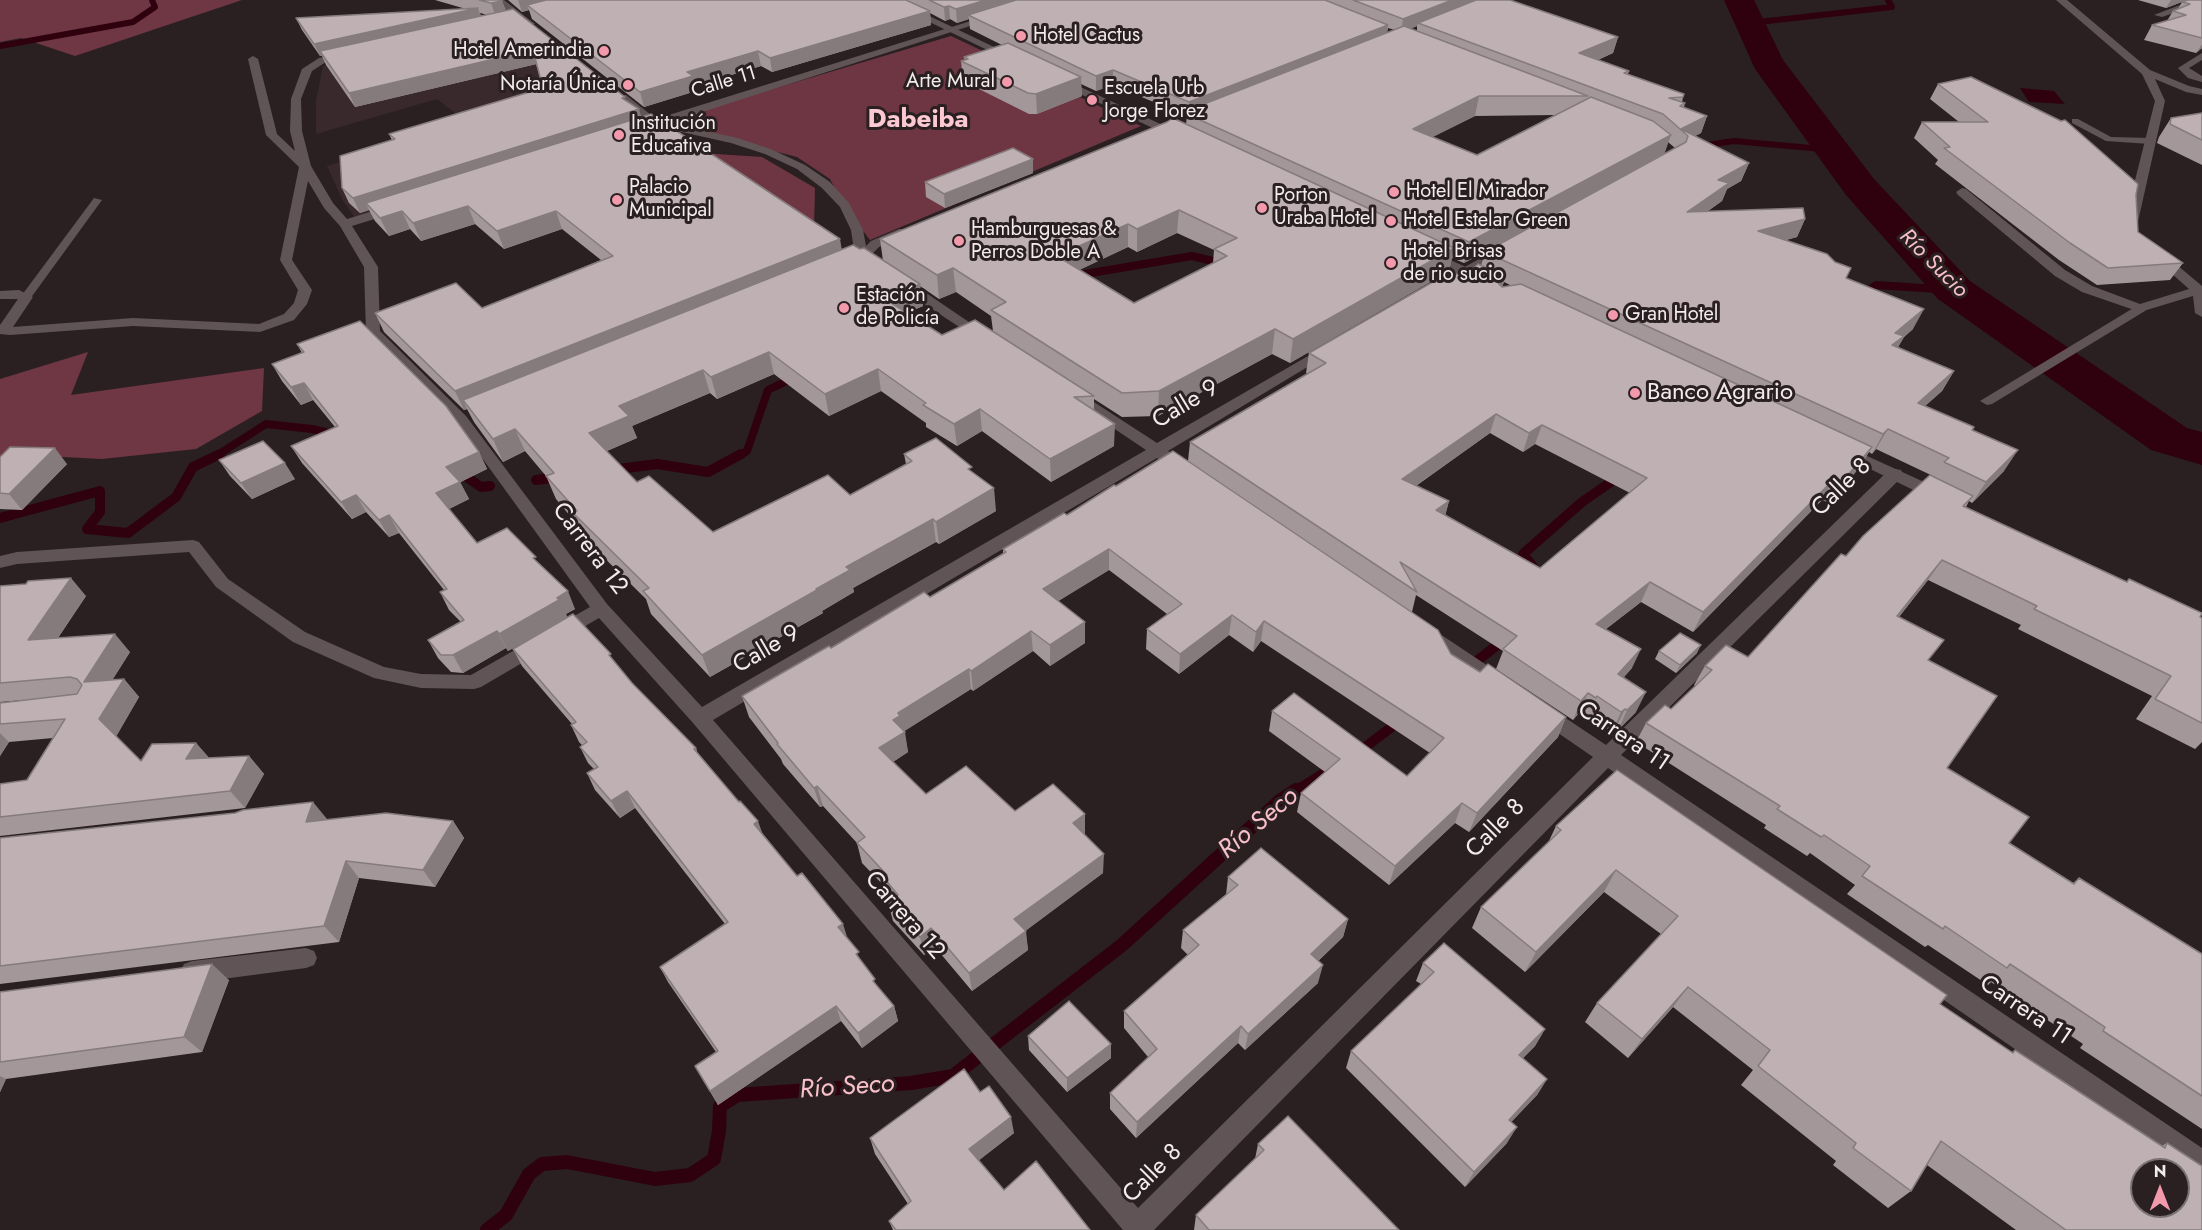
<!DOCTYPE html>
<meta charset="utf-8">
<style>
body{margin:0}
#map{position:relative;width:2202px;height:1230px;overflow:hidden;background:#2a2022;font-family:Jost,sans-serif}
canvas{display:block}
.north{position:absolute;left:2130px;top:1158px;width:60px;height:60px;box-sizing:border-box;background:#2a2022;border:2px solid #7a7273;border-radius:50%;rotate:0deg;font-size:16px;font-weight:700;line-height:24px;text-align:center;color:#f3eced}
.north::after{content:'';display:block;margin:auto;width:21px;height:27px;background:#f29aac;clip-path:polygon(50% 0,100% 100%,50% 72%,0 100%)}
</style>
<div id="map">
<canvas width="2202" height="1230"></canvas>
<div class="north">N</div>
</div>
<script>
const g = document.querySelector('canvas').getContext('2d');
g.lineJoin = 'round';
function fill(path, color) {
  g.fillStyle = color;
  g.fill(path, 'evenodd');
}
function shape(rows) {
  const path = new Path2D();
  for (const r of rows) {
    path.moveTo(r[0], r[1]);
    for (let i = 2; i < r.length; i += 2) path.lineTo(r[i], r[i + 1]);
  }
  return path;
}
function strokePath(path, color, width, dash) {
  g.strokeStyle = color;
  g.lineWidth = width;
  g.lineCap = dash ? 'butt' : 'round';
  g.setLineDash(dash || []);
  g.stroke(path);
}
function write(font, color, halo, rows, align = 'center') {
  g.font = font + ' Jost,sans-serif';
  g.lineWidth = 6;
  g.setLineDash([]);
  g.textBaseline = 'middle';
  g.strokeStyle = halo;
  g.fillStyle = color;
  for (const [text, x, y, turn = 0] of rows) {
    g.save();
    g.translate(x, y);
    g.rotate((+turn || 0) * Math.PI / 180);
    g.textAlign = isNaN(turn) ? turn : align;
    if (halo) g.strokeText(text, 0, 0);
    g.fillText(text, 0, 0);
    g.restore();
  }
}
const built = shape([
 [520,17,654,123,357,220,343,201,327,166,468,123,437,99,316,134,316,101,323,66]
]);
const green = shape([
 [951,36,1141,126,870,240,844,206,830,179,797,157,662,122],
 [701,153,762,157,815,188,814,228]
]);
const forest = shape([
 [0,0,242,0,75,56,21,38,0,42],
 [88,352,71,395,264,368,262,411,196,449,102,459,23,455,0,475,0,379]
]);
const water = shape([
 [2020,88,2054,91,2065,104,2029,102]
]);
const streamFar3 = shape([
 [1750,23,1892,7,1888,0],
 [0,46,133,22,155,7,152,0],
 [1700,146,1734,141,1833,150]
]);
const streamFar2 = shape([
 [1073,276,1192,256,1225,264],
 [1862,296,1876,285,1954,290],
 [216,456,266,424,312,429,337,435],
 [739,456,747,451,768,390,797,376]
]);
const streamFar1 = shape([
 [611,470,657,464,708,472,741,454],
 [458,471,481,487,490,486],
 [536,480,560,477],
 [0,518,100,491,100,512,87,529,128,533,176,497,193,467,220,454],
 [1537,572,1523,554,1582,502,1621,475],
 [1468,668,1505,639],
 [1356,754,1401,720],
 [1294,792,1332,768]
]);
const stream = shape([
 [487,1230,506,1215,529,1174,542,1164,567,1162,655,1179,690,1175,714,1159,719,1131,720,1106,737,1095,911,1083,953,1076,1122,945,1281,800,1296,790]
]);
const river = shape([
 [1724,0,1754,0,1783,60,1874,179,1970,281,2187,428,2202,432,2202,465,2151,450,1938,299,1846,195,1755,69,1724,0]
]);
const service = shape([
 [2072,119,2078,119,2111,137,2150,138,2154,141,2150,144,2106,141,2072,123,2072,119],
 [94,198,102,200,30,299,22,299,22,295,94,198]
]);
const pedestrian = shape([
 [2140,304,2145,305,2147,308,2145,311,1992,404,1987,405,1980,401,2140,304]
]);
const minor = shape([
 [493,0,504,0,535,24,527,26,493,0],
 [2056,0,2067,0,2150,70,2189,86,2202,89,2202,95,2186,92,2155,79,2165,101,2137,226,2129,226,2127,212,2155,101,2142,74,2056,0],
 [2193,0,2202,0,2202,3,2162,17,2154,15,2193,0],
 [990,15,998,17,668,123,738,138,773,150,805,165,830,182,849,203,863,230,866,246,871,241,899,229,907,229,909,232,907,235,879,247,869,257,880,265,873,269,855,257,851,230,840,207,822,188,797,169,765,154,731,143,650,125,617,97,618,95,626,95,656,119,990,15],
 [346,52,350,53,350,57,326,62,312,71,301,99,302,131,311,166,333,203,347,219,396,204,402,208,400,211,352,226,378,267,380,331,466,416,607,604,702,707,1146,450,1070,399,1068,396,1070,393,1080,393,1157,443,1322,348,1332,348,1334,351,1168,451,1191,465,1193,469,1191,473,1179,473,1157,458,713,720,1138,1208,1593,757,1535,717,1532,712,1535,707,1542,704,1549,707,1606,745,1889,470,1895,469,1901,470,1903,474,1901,478,1621,755,2202,1148,2202,1176,2193,1172,1608,768,1154,1230,1123,1230,693,723,599,618,481,687,474,689,421,688,374,678,293,642,216,587,189,552,17,564,0,568,0,556,17,552,193,540,199,542,228,579,305,632,384,667,421,674,471,675,590,607,456,422,366,332,364,267,340,226,324,208,308,181,292,260,312,290,307,304,294,320,260,332,133,326,10,335,0,334,0,325,18,299,0,299,0,291,19,290,33,297,13,327,133,318,259,324,284,314,294,303,298,290,280,260,299,167,266,135,248,59,253,56,258,59,277,134,295,151,290,131,291,99,302,69,319,58,346,52],
 [2202,53,2202,60,2189,68,2202,76,2202,82,2188,78,2178,68,2202,53],
 [1962,188,1966,189,2065,270,2092,286,2140,304,2189,289,2153,257,2154,254,2164,254,2202,286,2202,317,2195,313,2193,296,2140,312,2082,292,2055,276,1958,195,1956,192,1962,188],
 [1504,245,1510,249,1509,252,1441,290,1431,290,1429,287,1504,245],
 [902,279,907,280,991,337,989,340,979,340,897,286,895,283,897,280,902,279],
 [1428,628,1434,630,1509,680,1511,685,1509,690,1502,692,1495,690,1422,640,1419,635,1422,630,1428,628],
 [306,948,314,951,317,958,314,965,306,968,192,983,184,980,180,972,184,964,192,961,306,948]
]);
const secondary = shape([
 [884,0,896,0,1017,58,1008,60,884,0],
 [1061,78,1182,134,1184,136,1182,138,1174,138,1057,83,1056,81,1061,78],
 [1428,250,1497,281,1499,284,1492,288,1487,287,1423,257,1422,254,1423,251,1428,250],
 [1843,445,1946,492,1948,496,1946,500,1940,501,1934,500,1837,453,1835,450,1843,445]
]);
const wall = shape([
 [435,0,501,0,502,1,506,11,625,100,641,117,842,249,860,249,883,261,880,239,1186,124,1187,116,1113,85,1096,91,1081,84,1082,96,1037,114,1029,114,963,81,961,61,965,60,964,57,1002,45,970,29,969,19,957,23,950,19,945,21,930,13,931,25,772,72,761,66,695,86,696,91,644,107,532,19,529,10,522,12,508,0,1474,0,1618,37,1613,53,1598,60,1629,71,1628,74,1683,97,1682,102,1685,103,1684,107,1707,116,1701,133,1695,136,1749,163,1741,181,1727,189,1722,201,1708,211,1805,219,1797,237,1786,240,1847,278,1913,329,1904,337,1898,347,1954,371,1942,391,1925,406,1974,427,1972,430,2004,471,1972,503,1969,501,1966,507,2202,618,2202,742,2195,749,2136,719,2152,696,2018,629,2021,625,1928,580,1899,617,1929,660,1947,768,2009,843,2073,883,2079,878,2202,954,2202,1129,2080,1048,2083,1044,1991,982,1988,985,1928,945,1925,947,1847,894,1855,885,1810,853,1807,856,1764,828,1766,825,1636,742,1646,723,1671,709,1695,686,1694,685,1705,666,1748,657,1846,556,1935,477,1876,449,1872,454,1869,452,1860,467,1829,503,1822,500,1693,632,1641,602,1606,629,1632,668,1623,678,1636,712,1618,730,1616,728,1612,732,1588,716,1587,717,1579,713,1573,720,1496,669,1503,651,1416,595,1412,612,1451,654,1480,672,1566,717,1558,737,1469,832,1455,823,1389,885,1297,812,1301,793,1325,772,1269,731,1272,711,1407,776,1430,753,1261,641,1253,652,1229,635,1179,674,1146,649,1147,629,1167,614,1109,570,1058,601,1085,622,1085,643,1050,666,1033,651,973,691,971,689,904,731,908,752,893,762,926,794,1015,811,1085,834,1084,835,1103,873,1025,931,1028,950,972,991,935,947,924,955,893,921,888,902,891,900,888,897,887,889,862,863,857,843,823,806,820,807,783,764,781,759,749,717,742,696,831,648,930,597,1003,554,1003,549,1067,515,1116,486,1188,461,1190,442,1308,373,1306,373,1309,353,1463,276,1471,276,1473,269,1481,266,1485,252,1464,263,1452,258,1449,271,1290,363,1272,354,1158,416,1122,417,1094,399,1094,410,1114,446,1051,482,982,431,957,446,926,427,926,423,881,391,829,416,774,374,717,399,710,393,632,426,637,438,607,451,637,482,713,532,850,495,906,464,904,454,973,473,996,511,939,544,936,542,853,588,854,592,822,611,823,613,710,677,651,614,646,599,582,536,576,523,556,499,546,476,525,451,503,462,474,422,467,409,464,410,384,332,375,313,482,308,601,260,562,229,504,249,475,224,421,241,410,229,389,236,375,221,369,210,360,213,349,203,342,188,392,140,389,134,543,88,536,64,355,107,326,65,322,56,320,56,302,30,296,18,466,9],
 [480,13,488,15,481,16],
 [1417,26,1417,31,1410,29],
 [1388,28,1395,30,1387,33],
 [1555,115,1477,155,1432,137,1475,116],
 [1668,142,1675,148,1664,154],
 [1177,233,1214,250,1213,263,1134,303,1079,270,1128,247,1137,252],
 [1504,282,1512,286,1502,287],
 [920,286,939,299,956,292,991,316,993,331,942,335,907,313,923,306],
 [1490,433,1523,452,1535,444,1630,493,1540,568,1445,515,1449,501,1416,486],
 [2138,0,2187,0,2166,8],
 [2202,0,2202,48,2196,53,2144,40,2152,25,2167,21,2173,11,2178,9,2182,2],
 [1938,84,2136,195,2138,232,2183,263,2170,280,2097,285,2059,260,1935,164,1938,160,1914,138,1922,122,1959,122,1930,99],
 [2202,113,2202,165,2157,143,2159,137,2171,118],
 [1033,173,945,208,926,197,925,182],
 [297,344,479,452,487,469,460,482,469,499,449,509,477,543,539,564,575,609,566,614,567,617,615,663,632,683,696,748,698,754,847,938,877,986,894,1006,898,1021,862,1048,841,1021,718,1105,695,1066,716,1052,668,982,660,967,725,924,635,808,620,818,595,790,587,773,594,769,588,763,580,747,582,745,579,742,571,725,572,724,522,666,513,649,566,618,508,651,506,648,463,673,451,672,438,658,428,640,461,622,449,610,440,592,444,590,399,533,389,537,366,512,352,519,302,463,291,446,335,427,313,400,301,405,282,381,272,364,302,353],
 [0,457,67,464,22,510,0,509],
 [219,460,295,479,252,499,230,476],
 [0,586,86,596,58,638,130,652,112,680,124,679,139,697,116,736,141,761,196,743,209,758,249,756,264,774,245,808,0,836,0,784,27,780,53,738,9,742,0,756,0,703,24,700,0,702],
 [1659,651,1697,653,1676,673,1655,659],
 [327,819,326,820,453,821,464,838,435,887,359,878,339,942,0,984,0,838],
 [1556,826,1940,1004,2012,1052,2015,1050,2162,1146,2167,1143,2202,1230,2016,1230,1927,1165,1911,1191,1888,1208,1833,1165,1836,1161,1741,1085,1753,1070,1673,1007,1628,1058,1585,1022,1597,1003,1661,934,1604,892,1525,972,1472,928,1481,907,1548,843],
 [1228,877,1348,919,1343,937,1318,961,1318,983,1245,1050,1238,1043,1136,1138,1110,1109,1110,1093,1148,1057,1124,1028,1124,1011,1188,955,1181,948,1183,930,1226,895],
 [1423,963,1545,1029,1535,1046,1523,1058,1547,1079,1537,1095,1511,1122,1507,1143,1465,1187,1346,1068,1351,1051,1421,984,1416,981],
 [229,980,202,1052,6,1079,0,1092,0,992],
 [1028,1036,1111,1044,1111,1058,1067,1092,1029,1050],
 [980,1092,1014,1133,979,1160,1004,1190,1090,1230,893,1230,889,1221,908,1204,875,1154,870,1138],
 [1258,1144,1399,1230,1194,1230,1196,1215,1255,1159]
]);
const shadedWall = shape([
 [518,0,564,0,527,5,529,10,522,12],
 [986,0,1030,0,968,15,969,19,957,23,956,9],
 [1452,0,1474,0,1473,4,1418,23,1417,26,1401,33,1403,19],
 [2171,0,2187,0,2166,8],
 [502,1,507,15,496,17,491,3],
 [949,6,950,19,945,21,944,7],
 [478,8,482,20,320,51,322,56,320,56,314,44],
 [930,11,931,25,772,72,770,58],
 [1388,25,1386,39,1204,104,1203,111,1188,114,1189,102],
 [1618,37,1613,53,1574,70,1579,53],
 [2202,44,2202,48,2196,53],
 [533,50,537,64,355,107,349,93],
 [758,51,761,66,695,86,696,91,644,107,640,92,687,72],
 [1113,70,1113,85,1096,91,1096,76],
 [1081,77,1082,96,1037,114,1036,94],
 [1479,96,1475,116,1409,149,1413,129],
 [639,109,643,123,366,203,369,210,360,213,353,198],
 [1707,116,1701,133,1687,140,1688,136,1681,129],
 [1671,135,1664,155,1464,263,1469,242],
 [1033,159,1033,173,945,208,944,194],
 [1749,163,1741,181,1727,189,1722,201,1680,230,1687,212,1718,180],
 [468,206,475,224,421,241,413,223],
 [1179,210,1177,233,1137,252,1137,229],
 [402,211,410,229,389,236,380,218],
 [556,211,562,229,504,249,497,231],
 [1805,219,1797,237,1750,250,1758,231],
 [1128,224,1128,247,1058,280,1057,256],
 [840,239,843,257,463,400,467,409,464,410,455,391],
 [1454,248,1449,271,1290,363,1293,339],
 [953,268,956,292,939,299,937,275],
 [1505,277,1500,296,1496,281],
 [920,284,923,306,888,321,885,299],
 [1924,309,1913,329,1904,337,1893,356,1881,365,1895,333],
 [1275,329,1272,354,1158,416,1159,391],
 [769,352,774,374,717,399,711,377],
 [878,369,881,391,829,416,825,394],
 [703,370,710,393,632,426,637,438,597,455,589,433,619,406],
 [1954,371,1942,391,1906,423,1918,403],
 [304,383,313,400,301,405,291,387],
 [980,409,982,431,957,446,954,424],
 [1496,414,1490,433,1397,499,1402,479],
 [1115,424,1114,446,1051,482,1050,459],
 [1542,425,1535,444,1523,452,1529,433],
 [515,429,525,451,503,462,493,439],
 [1888,429,1876,449,1872,454,1883,434],
 [1872,447,1860,467,1829,503,1840,484],
 [55,448,67,464,22,510,9,494],
 [2018,450,2004,471,1972,503,1986,482],
 [479,452,487,469,455,485,446,467],
 [285,463,295,479,252,499,241,483],
 [1833,480,1822,500,1693,632,1703,612],
 [460,482,469,499,445,511,436,493],
 [994,488,996,511,939,544,936,522],
 [356,495,366,512,352,519,341,502],
 [1449,501,1444,521,1436,510],
 [389,515,399,533,389,537,379,520],
 [933,519,936,542,853,588,854,592,822,611,823,613,710,677,702,655,816,589,846,567],
 [1109,549,1109,570,1044,610,1043,589],
 [1942,560,1928,580,1884,636,1897,616],
 [71,578,86,596,44,658,28,640],
 [1650,582,1641,602,1588,643,1596,624],
 [568,591,575,609,566,614,567,617,508,651,499,634],
 [1232,615,1229,635,1179,674,1180,654],
 [1264,621,1261,641,1253,652,1256,632],
 [1085,622,1085,643,1050,666,1050,645],
 [497,631,506,648,463,673,453,655],
 [1031,631,1033,651,973,691,971,671],
 [115,634,130,652,100,700,84,682],
 [1701,645,1697,653,1676,673,1680,665],
 [1641,649,1632,668,1609,694,1618,674],
 [969,669,971,689,903,732,905,732,908,752,883,768,879,748,893,720,898,713],
 [124,679,139,697,116,737,99,719],
 [1646,692,1636,712,1618,730,1627,710],
 [1588,693,1579,713,1573,720,1581,701],
 [1625,709,1616,728,1612,732,1621,712],
 [1566,717,1558,737,1469,832,1477,813],
 [0,733,9,742,0,756],
 [196,743,211,760,186,759],
 [249,756,264,774,245,808,230,791],
 [817,786,823,806,820,807,814,788],
 [627,791,635,808,620,818,611,801],
 [313,802,327,819,320,839,306,822],
 [1462,803,1455,823,1389,885,1395,866],
 [1085,814,1085,834,1073,843,1073,823],
 [453,821,464,838,435,887,423,870],
 [758,821,764,838,754,824],
 [1104,854,1103,873,1016,938,1014,919],
 [346,861,359,878,339,942,324,926],
 [1616,870,1604,892,1525,972,1536,952],
 [1348,919,1343,937,1307,972,1311,954],
 [843,924,848,940,838,927],
 [931,928,935,947,924,955,920,937],
 [1026,931,1028,950,972,991,969,973],
 [212,964,229,980,202,1052,184,1037],
 [1323,965,1318,983,1245,1050,1248,1034],
 [1688,987,1673,1007,1628,1058,1642,1039],
 [836,1006,841,1021,718,1105,710,1091],
 [894,1006,898,1021,862,1048,858,1033],
 [1241,1026,1238,1043,1136,1138,1137,1122],
 [1545,1029,1535,1046,1510,1071,1519,1055],
 [1111,1044,1111,1058,1067,1092,1067,1078],
 [0,1076,6,1079,0,1092],
 [1547,1079,1537,1095,1499,1135,1509,1120],
 [1011,1117,1014,1133,973,1165,969,1149],
 [1517,1127,1507,1143,1465,1187,1474,1172]
]);
const building = shape([
 [479,0,501,0,502,1,491,3,479,0],
 [546,0,906,0,930,11,770,58,758,51,687,72,693,76,640,92,527,5,546,0],
 [929,0,986,0,956,9,949,6,944,7,929,0],
 [1016,0,1325,0,1388,25,1189,102,1113,70,1096,76,968,15,1016,0],
 [1353,0,1452,0,1403,19,1353,0],
 [1476,0,1510,0,1618,37,1579,53,1629,71,1624,73,1684,94,1683,97,1669,98,1685,103,1680,106,1707,116,1681,129,1749,163,1718,180,1729,183,1687,212,1803,208,1805,219,1758,231,1827,254,1835,262,1851,268,1846,278,1924,309,1895,333,1904,336,1892,345,1954,371,1918,403,1974,427,1972,430,2018,450,1986,482,1944,462,1949,458,1888,429,1883,434,1485,252,1686,142,1688,136,1663,114,1418,23,1476,0],
 [2188,0,2202,0,2202,38,2152,25,2186,15,2173,11,2190,4,2182,2,2188,0],
 [478,8,314,44,296,18,478,8],
 [513,9,625,97,622,98,639,109,353,198,342,188,340,156,395,139,389,134,543,88,533,50,349,93,320,51,513,9],
 [1404,26,1588,96,1479,96,1413,129,1477,155,1591,97,1653,121,1671,135,1469,242,1187,114,1207,105,1204,104,1404,26],
 [1008,43,1081,77,1036,94,1028,93,961,61,968,59,964,57,1008,43],
 [1971,77,2061,121,2065,120,2138,184,2136,195,2138,232,2183,263,2108,268,2070,243,1944,148,1950,147,1922,122,1988,122,1938,84,1971,77],
 [2202,113,2202,140,2170,124,2171,118,2202,113],
 [651,114,840,239,455,391,375,313,456,283,482,308,613,256,556,211,497,231,468,206,413,223,402,211,380,218,366,203,651,114],
 [1173,118,1454,248,1293,339,1275,329,1159,391,1122,393,991,310,1006,302,953,268,937,275,880,239,1167,122,1173,118],
 [1179,210,1237,238,1214,249,1227,256,1134,303,1057,256,1128,224,1137,229,1179,210],
 [1013,148,1033,159,944,194,925,182,1013,148],
 [853,245,860,249,864,248,920,284,885,299,942,335,975,320,1094,396,1074,397,1115,424,1050,459,980,409,954,424,923,405,926,403,878,369,825,394,769,352,711,377,703,370,619,406,629,416,589,433,637,482,649,476,713,532,828,475,850,495,912,461,904,454,936,438,972,467,968,469,994,488,936,522,933,519,846,567,850,570,816,589,817,590,702,655,643,591,649,588,573,513,577,511,546,476,554,473,515,429,493,439,463,400,853,245],
 [1478,264,1505,277,1496,281,1502,287,1521,284,1872,447,1840,484,1833,480,1703,612,1650,582,1596,624,1641,649,1618,674,1646,692,1627,710,1625,709,1621,712,1597,696,1596,698,1588,693,1581,701,1503,649,1517,636,1400,562,1417,592,1190,442,1326,363,1309,353,1450,272,1463,276,1473,276,1473,269,1478,264],
 [1496,414,1529,433,1542,425,1647,478,1540,568,1436,510,1449,501,1402,479,1496,414],
 [360,321,446,406,479,452,446,467,460,482,436,493,477,543,507,528,536,557,533,558,568,591,557,598,559,600,499,634,497,631,453,655,441,655,428,640,464,620,440,592,447,589,389,515,379,520,356,495,341,502,291,446,338,426,304,383,291,387,272,364,304,352,297,344,360,321],
 [263,441,285,463,241,483,219,460,263,441],
 [10,447,55,448,9,494,0,493,0,457,10,447],
 [1173,451,1438,630,1451,654,1480,672,1488,664,1566,717,1477,813,1462,803,1395,866,1301,793,1340,759,1272,711,1294,693,1407,776,1444,738,1264,621,1256,632,1232,615,1180,654,1147,629,1182,604,1109,549,1043,589,1085,622,1050,645,1031,631,971,671,969,669,898,713,900,716,893,720,905,732,879,748,926,794,966,766,1015,811,1053,784,1085,814,1073,823,1104,854,1014,919,1026,931,969,973,931,928,920,937,888,902,898,895,884,878,887,875,857,843,865,837,817,786,814,788,777,744,778,743,742,696,829,646,831,648,924,592,930,597,1006,552,1003,549,1064,513,1067,515,1114,485,1116,486,1173,451],
 [1930,475,1973,496,1963,506,2127,582,2129,579,2202,613,2200,617,2202,618,2202,723,2155,699,2171,676,2034,609,2037,606,1942,560,1897,616,1944,640,1928,660,1997,696,1947,768,2029,817,2009,843,2074,884,2079,878,2202,954,2202,1096,2103,1031,2105,1027,2010,964,2007,968,1945,926,1943,929,1862,876,1870,866,1824,835,1821,837,1777,809,1780,806,1646,723,1665,705,1671,709,1712,670,1705,666,1726,645,1748,657,1841,554,1846,556,1863,536,1930,475],
 [71,578,28,640,115,634,84,682,124,679,99,719,141,761,152,744,196,743,186,759,249,756,230,791,0,817,0,784,27,780,65,719,0,724,0,703,77,694,82,685,77,679,70,677,0,683,0,586,26,584,28,581,71,578],
 [573,614,611,654,609,655,632,683,696,748,694,749,739,802,740,801,758,821,754,824,797,876,802,873,843,924,838,927,859,952,856,954,875,979,873,981,894,1006,858,1033,836,1006,710,1091,695,1066,718,1051,660,967,728,922,627,791,611,801,587,773,598,767,580,747,587,742,571,725,576,722,513,649,573,614],
 [1680,633,1701,645,1680,665,1659,651,1680,633],
 [1617,770,1947,995,1940,1004,2013,1053,2015,1050,2165,1148,2167,1143,2202,1166,2202,1230,2066,1230,1941,1141,1911,1191,1853,1148,1856,1143,1758,1066,1770,1050,1688,987,1642,1039,1597,1003,1678,916,1616,870,1536,952,1481,907,1561,830,1556,826,1617,770],
 [2142,1170,2178,1170,2178,1206,2142,1206,2142,1170],
 [313,802,306,822,386,813,453,821,423,870,346,861,324,926,0,966,0,838,235,813,243,810,313,802],
 [1261,848,1348,919,1311,954,1323,965,1248,1034,1241,1026,1137,1122,1110,1093,1157,1049,1124,1011,1199,945,1183,930,1238,885,1228,877,1261,848],
 [1444,943,1545,1029,1519,1055,1547,1079,1509,1120,1517,1127,1474,1172,1351,1051,1434,972,1423,963,1444,943],
 [212,964,184,1037,0,1062,0,992,212,964],
 [1069,1001,1111,1044,1067,1078,1028,1036,1069,1001],
 [964,1069,980,1092,989,1086,1011,1117,969,1149,1004,1190,1036,1161,1090,1230,896,1230,889,1221,911,1201,870,1138,964,1069],
 [1288,1116,1399,1230,1209,1230,1196,1215,1264,1150,1258,1144,1288,1116]
]);
const markers = [
 [1021,36,6,"#f29aac"],
 [604,51,6,"#f29aac"],
 [1007,82,6,"#f29aac"],
 [628,85,6,"#f29aac"],
 [1092,100,6,"#f29aac"],
 [619,135,6,"#f29aac"],
 [1394,192,6,"#f29aac"],
 [617,200,6,"#f29aac"],
 [1262,208,6,"#f29aac"],
 [1391,221,6,"#f29aac"],
 [959,241,6,"#f29aac"],
 [1391,263,6,"#f29aac"],
 [844,308,6,"#f29aac"],
 [1613,315,6,"#f29aac"],
 [1635,393,6,"#f29aac"]
];
const farPoinames = [
 ["Hotel Cactus",1033,36],
 ["Hotel Amerindia",592,51,"right"],
 ["Arte Mural",995,82,"right"],
 ["Notaría Única",616,85,"right"],
 ["Escuela Urb",1104,89],
 ["Jorge Florez",1104,112],
 ["Institución",631,124],
 ["Educativa",631,147],
 ["Palacio",629,188],
 ["Municipal",629,211],
 ["Hotel El Mirador",1406,192],
 ["Porton",1274,196],
 ["Uraba Hotel",1274,219],
 ["Hotel Estelar Green",1403,221],
 ["Hamburguesas &",971,230],
 ["Perros Doble A",971,253],
 ["Hotel Brisas",1403,252],
 ["de rio sucio",1403,275],
 ["Estación",856,296],
 ["de Policía",856,319],
 ["Gran Hotel",1625,315]
];
const farStreetnames = [
 ["Calle 11",724,83,-17]
];
const farWaternames = [
 ["Río Sucio",1933,264,45]
];
const poiNames = [
 ["Banco Agrario",1647,393]
];
const streetNames = [
 ["Calle 9",1186,405,-31],
 ["Calle 8",1842,488,-44],
 ["Carrera 12",589,549,53],
 ["Calle 9",767,650,-30],
 ["Carrera 11",1623,737,34],
 ["Calle 8",1496,829,-45],
 ["Carrera 12",904,916,49],
 ["Carrera 11",2025,1011,34],
 ["Calle 8",1153,1174,-45]
];
const farDistrictnames = [
 ["Dabeiba",918,121]
];
const waterNames = [
 ["Río Seco",1259,824,-40],
 ["Río Seco",847,1088,-4]
];
fill(built, '#39292c');
fill(green, '#6e3643');
fill(forest, '#6f3644');
fill(water, '#2f000e');
strokePath(streamFar3, '#2f000e', 6);
strokePath(streamFar2, '#2f000e', 8);
strokePath(streamFar1, '#2f000e', 10);
strokePath(stream, '#2f000e', 14);
fill(river, '#2f000e');
fill(service, '#605456');
fill(pedestrian, '#605456');
fill(minor, '#605456');
fill(secondary, '#605456');
fill(wall, '#a3979a');
fill(shadedWall, '#857b7d');
fill(building, '#beb0b3');
strokePath(building, '#857b7d', 1.5);
for (const [x, y, r, color] of markers) {
  const dot = new Path2D();
  dot.arc(x, y, r, 0, 2 * Math.PI);
  g.fillStyle = color;
  g.fill(dot);
  strokePath(dot, '#2a2022', 2);
}
write('20px', '#f3eced', '#2a2022', farPoinames, 'left');
write('20px', '#f3eced', '#2a2022', farStreetnames);
write('italic 22px', '#f9c0ca', '#2a2022', farWaternames);
write('24px', '#f3eced', '#2a2022', poiNames, 'left');
write('24px', '#f3eced', '#2a2022', streetNames);
write('bold 26px', '#fcc8d2', '#2a2022', farDistrictnames);
write('italic 26px', '#f9c0ca', '#2a2022', waterNames);
</script>
